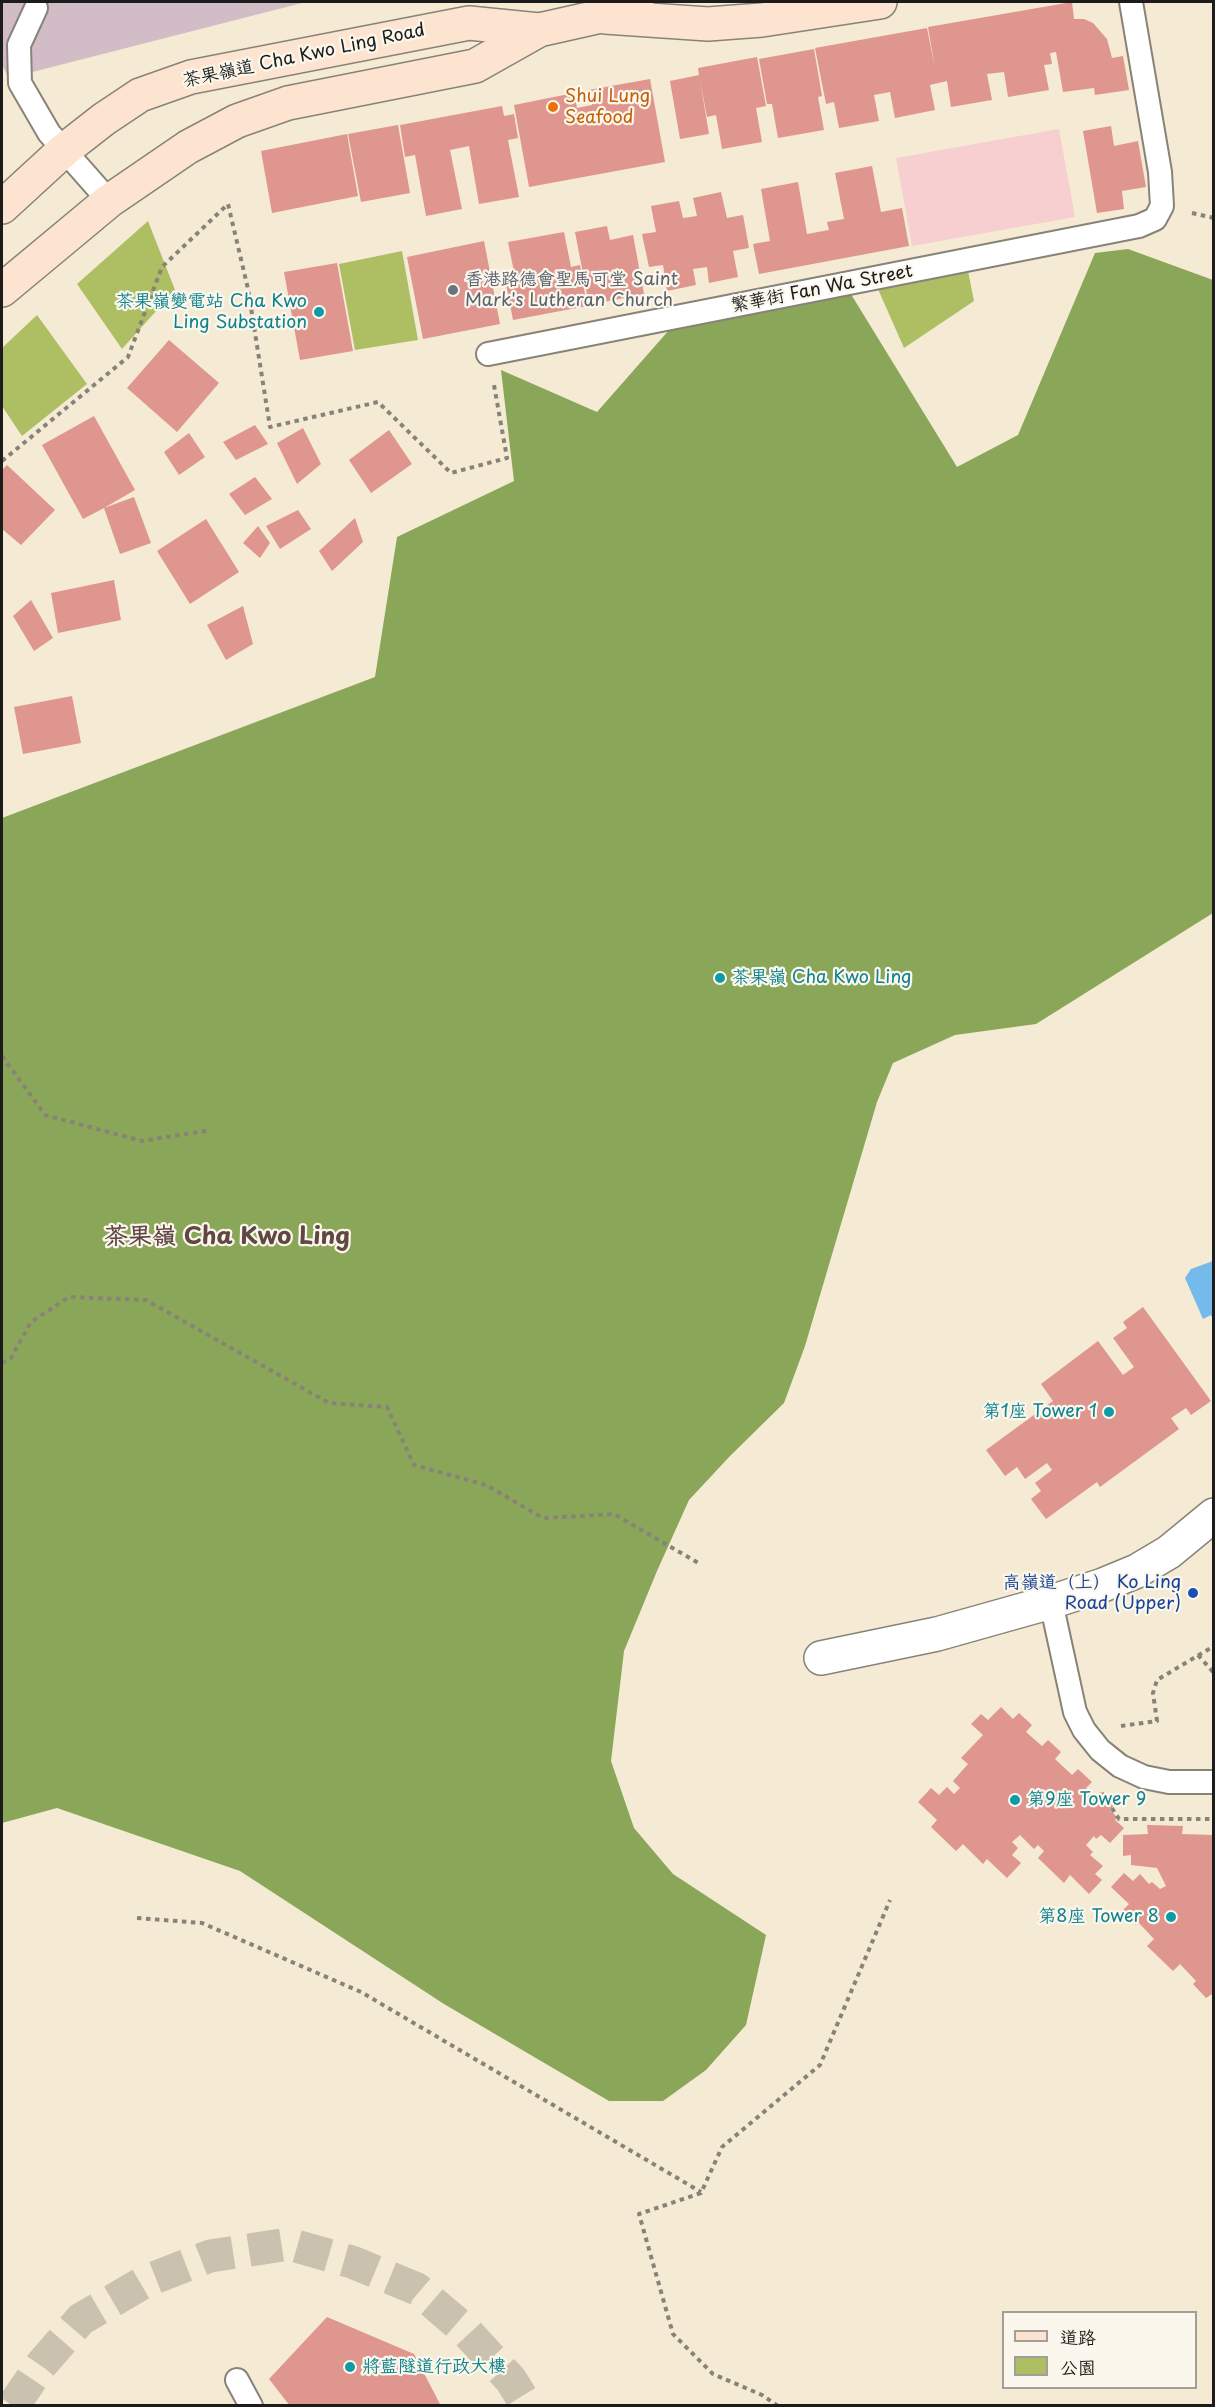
<!DOCTYPE html>
<meta charset="utf-8">
<style>
body{margin:0}
#map{position:relative;width:1215px;height:2407px;overflow:hidden;background:#f5ead3;font-family:"Playpen Sans","LXGW WenKai TC",sans-serif}
canvas{display:block}
.frame{position:absolute;inset:0;border:3px solid #1c1c1c;pointer-events:none}
.legend{position:absolute;left:1002px;top:2311px;width:195px;height:78px;box-sizing:border-box;background:#fbf7ec;border:2px solid #a29f99;margin:0;padding:8px 10px;list-style:none;font-size:18px;color:#1c1c1c}
.legend li{display:flex;align-items:center;gap:12px;height:30px}
.legend b{width:30px;border:2px solid #a29f99}
</style>
<div id="map">
<canvas width="1215" height="2407"></canvas>
<div class="frame"></div>
<ul class="legend">
<li><b style="height:8px;background:#fde4d0"></b>道路</li>
<li><b style="height:16px;background:#adbf62"></b>公園</li>
</ul>
</div>
<script>
const g = document.querySelector('canvas').getContext('2d');
g.lineJoin = 'round';
function fill(path, color) {
  g.fillStyle = color;
  g.fill(path, 'evenodd');
}
function shape(rows) {
  const path = new Path2D();
  for (const r of rows) {
    path.moveTo(r[0], r[1]);
    for (let i = 2; i < r.length; i += 2) path.lineTo(r[i], r[i + 1]);
  }
  return path;
}
function strokePath(path, color, width, dash) {
  g.strokeStyle = color;
  g.lineWidth = width;
  g.lineCap = dash ? 'butt' : 'round';
  g.setLineDash(dash || []);
  g.stroke(path);
}
function write(font, color, halo, rows, align = 'center') {
  g.font = font + ' "Playpen Sans","LXGW WenKai TC",sans-serif';
  g.lineWidth = 4.5;
  g.setLineDash([]);
  g.textBaseline = 'middle';
  g.strokeStyle = halo;
  g.fillStyle = color;
  for (const [text, x, y, turn = 0] of rows) {
    g.save();
    g.translate(x, y);
    g.rotate((+turn || 0) * Math.PI / 180);
    g.textAlign = isNaN(turn) ? turn : align;
    if (halo) g.strokeText(text, 0, 0);
    g.fillText(text, 0, 0);
    g.restore();
  }
}
const built = shape([
 [1059,129,1075,217,912,246,896,158]
]);
const industrial = shape([
 [2,2,306,2,9,78,2,65]
]);
const green = shape([
 [148,221,175,290,122,349,77,284],
 [402,251,418,340,355,350,339,264],
 [966,261,974,301,904,348,874,280],
 [37,315,87,384,22,436,2,406,2,348]
]);
const forest = shape([
 [1128,249,1213,280,1213,913,1036,1024,955,1035,893,1063,877,1102,805,1346,784,1403,730,1456,689,1500,657,1571,624,1651,611,1761,634,1828,673,1874,766,1935,746,2025,706,2070,663,2101,609,2101,444,2004,240,1871,57,1808,2,1823,2,818,375,677,397,537,514,481,501,370,597,412,677,321,849,291,957,467,1018,435,1095,253]
]);
const water = shape([
 [1213,1261,1214,1261,1213,1320,1211,1315,1203,1319,1185,1278,1191,1269]
]);
const building = shape([
 [1072,2,1074,19,1084,19,1093,23,1107,39,1112,58,1123,56,1129,90,1095,95,1094,88,1063,92,1056,52,1050,53,1052,64,1044,65,1049,90,1008,97,1004,72,987,74,992,100,951,107,947,81,930,85,935,110,895,118,890,92,874,95,879,121,839,128,834,102,826,104,815,48,927,28,935,68,928,27],
 [814,49,822,96,818,97,824,130,778,138,772,104,767,104,759,59],
 [757,57,766,106,756,108,762,142,722,149,716,115,707,117,700,80,709,134,680,139,670,81,699,75,698,68],
 [650,79,665,162,529,187,514,105,574,93,577,108,592,105,589,90],
 [502,106,504,116,514,114,518,138,508,140,519,197,479,204,469,146,450,150,462,209,426,216,415,155,405,157,400,125],
 [398,125,410,193,361,202,348,134],
 [1111,126,1114,146,1138,141,1146,187,1122,191,1124,209,1097,213,1083,131],
 [347,134,358,196,272,213,261,151],
 [872,166,881,212,902,208,909,246,759,274,753,244,770,241,761,189,798,182,807,234,829,230,827,222,844,219,835,173],
 [721,192,727,218,743,215,749,248,733,251,738,277,709,283,707,267,693,269,696,285,667,291,663,265,649,267,642,234,656,232,651,206,679,201,683,218,697,216,693,198],
 [607,226,610,240,633,235,644,294,589,305,575,232],
 [564,232,571,267,580,265,587,306,513,320,505,279,515,277,508,242],
 [484,241,500,324,423,339,407,257],
 [337,263,353,351,300,360,284,272],
 [169,340,219,383,177,432,127,388],
 [94,416,135,490,104,508,134,497,151,543,120,554,104,508,83,519,42,445],
 [255,425,268,444,236,460,223,442],
 [303,428,321,464,297,484,277,443],
 [389,430,412,464,371,493,349,460],
 [189,433,205,457,179,475,164,452],
 [7,465,55,510,21,545,2,529,2,470],
 [255,477,272,499,245,515,229,494],
 [298,510,311,529,280,549,266,526],
 [355,518,363,542,332,571,319,551],
 [206,519,239,572,190,604,157,551],
 [258,526,270,543,260,558,243,543],
 [114,580,121,620,58,633,51,593],
 [31,600,53,638,34,651,13,616],
 [243,606,253,644,226,660,207,625],
 [72,696,81,743,23,754,14,707],
 [1143,1307,1211,1401,1191,1415,1186,1408,1171,1418,1179,1429,1100,1487,1097,1482,1046,1519,1031,1499,1041,1491,1035,1483,1052,1470,1047,1463,1025,1479,1017,1467,1005,1476,986,1450,1053,1401,1041,1384,1098,1341,1123,1375,1134,1367,1113,1338,1127,1328,1123,1322],
 [1001,1707,1013,1719,1019,1713,1032,1725,1026,1732,1042,1746,1048,1740,1061,1752,1055,1759,1072,1775,1078,1769,1092,1782,1086,1788,1096,1797,1101,1792,1115,1804,1110,1810,1117,1817,1115,1820,1124,1828,1110,1843,1101,1835,1096,1839,1094,1836,1086,1845,1093,1852,1090,1855,1103,1866,1095,1874,1102,1880,1089,1894,1070,1875,1064,1883,1038,1858,1044,1851,1038,1845,1034,1849,1020,1835,1012,1842,1018,1848,1012,1855,1021,1863,1007,1878,987,1859,983,1864,963,1844,956,1851,931,1827,937,1820,918,1802,931,1788,939,1795,947,1787,954,1794,960,1788,953,1781,968,1764,961,1758,983,1735,971,1724,981,1714,988,1720],
 [1147,1825,1183,1826,1182,1834,1214,1835,1214,1993,1206,1998,1193,1984,1196,1981,1180,1964,1173,1971,1147,1946,1154,1939,1138,1922,1136,1925,1122,1911,1129,1904,1111,1887,1124,1873,1133,1881,1140,1874,1149,1884,1152,1882,1160,1889,1166,1886,1157,1868,1131,1865,1131,1855,1123,1856,1123,1835,1148,1834],
 [327,2317,414,2354,441,2406,290,2406,269,2379]
]);
const highwayTunnel = shape([
 [13,2406,41,2365,81,2319,146,2281,210,2256,289,2244,352,2262,417,2289,465,2330,511,2380,527,2406]
]);
const path = shape([
 [1192,213,1214,218],
 [2,461,128,357,162,267,228,204,248,289,270,427,378,402,451,473,507,458,494,385],
 [2,1056,45,1115,142,1141,211,1130],
 [2,1363,11,1358,31,1322,69,1297,146,1300,329,1403,387,1407,414,1465,486,1485,543,1518,614,1514,700,1564],
 [1198,1655,1214,1673],
 [1121,1726,1157,1721,1153,1693,1157,1680,1214,1646],
 [1102,1793,1119,1819,1214,1819],
 [137,1918,202,1923,361,1992,701,2192],
 [778,2406,762,2395,713,2374,673,2334,639,2214,701,2193,722,2147,820,2065,890,1900]
]);
const lane = shape([
 [36,8,19,45,20,83,49,133,109,201],
 [488,354,1139,226,1155,219,1162,206,1160,172,1131,2],
 [1051,1602,1075,1712,1084,1730,1100,1750,1120,1766,1144,1777,1169,1782,1214,1782],
 [237,2380,251,2406]
]);
const street = shape([
 [821,1658,937,1634,1051,1602,1103,1585,1137,1571,1169,1552,1214,1515]
]);
const secondary = shape([
 [605,17,708,24,762,20,880,2],
 [2,207,63,151,104,119,140,95,191,77,469,23,539,30],
 [2,290,109,201,188,147,237,121,288,103,475,66,539,30,597,17,637,2]
]);
const markers = [
 [553,107,6,"#e8710a"],
 [453,290,6,"#6b7280"],
 [319,312,6,"#0f9aa8"],
 [720,978,6,"#0f9aa8"],
 [1109,1412,6,"#0f9aa8"],
 [1193,1593,6,"#1a4fb4"],
 [1015,1800,6,"#0f9aa8"],
 [1171,1917,6,"#0f9aa8"],
 [350,2367,6,"#0f9aa8"]
];
const streetNames = [
 ["茶果嶺道 Cha Kwo Ling Road",304,56,-12],
 ["繁華街 Fan Wa Street",822,289,-11]
];
const foodNames = [
 ["Shui Lung",565,97],
 ["Seafood",565,118]
];
const worshipNames = [
 ["香港路德會聖馬可堂 Saint",465,280],
 ["Mark's Lutheran Church",465,301]
];
const cultureNames = [
 ["茶果嶺變電站 Cha Kwo",307,302],
 ["Ling Substation",307,323],
 ["茶果嶺 Cha Kwo Ling",732,978,"left"],
 ["第1座 Tower 1",1097,1412],
 ["第9座 Tower 9",1027,1800,"left"],
 ["第8座 Tower 8",1159,1917],
 ["將藍隧道行政大樓",362,2367,"left"]
];
const transitNames = [
 ["高嶺道（上） Ko Ling",1181,1583],
 ["Road (Upper)",1181,1604]
];
const districtNames = [
 ["茶果嶺 Cha Kwo Ling",227,1237]
];
fill(built, '#f7cfd1');
fill(industrial, '#d2bdc6');
fill(green, '#adbf62');
fill(forest, '#8aa658');
fill(water, '#74baeb');
fill(building, '#de968f');
strokePath(highwayTunnel, '#cac1ae', 33, [33, 16]);
strokePath(lane, '#888378', 26);
strokePath(street, '#888378', 36);
strokePath(secondary, '#888378', 36);
strokePath(path, '#888378', 4, [4.5, 4.5]);
strokePath(lane, '#fff', 22);
strokePath(street, '#fff', 33);
strokePath(secondary, '#fde4d0', 33);
for (const [x, y, r, color] of markers) {
  const dot = new Path2D();
  dot.arc(x, y, r, 0, 2 * Math.PI);
  g.fillStyle = color;
  g.fill(dot);
  strokePath(dot, '#fbf7ec', 2);
}
write('18px', '#1c1c1c', '#fbf7ec', streetNames);
write('18px', '#c56008', '#fbf7ec', foodNames, 'left');
write('18px', '#5b616d', '#fbf7ec', worshipNames, 'left');
write('18px', '#0d838f', '#fbf7ec', cultureNames, 'right');
write('18px', '#164399', '#fbf7ec', transitNames, 'right');
write('bold 24px', '#604744', '#fbf7ec', districtNames);
</script>
